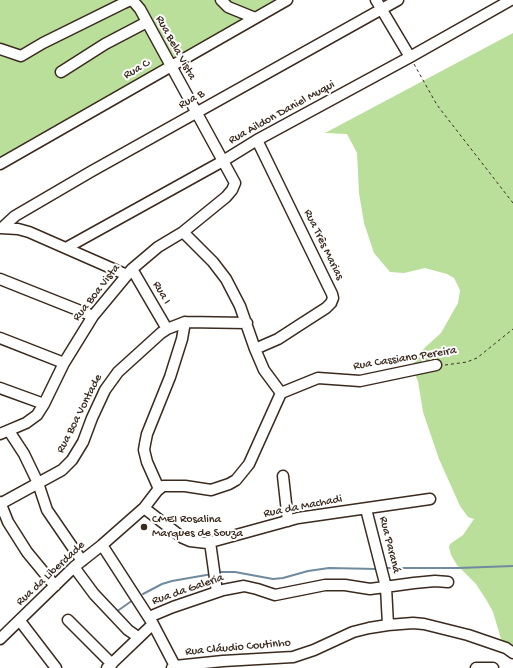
<!DOCTYPE html>
<meta charset="utf-8">
<style>
body{margin:0}
canvas{display:block;background:#fff}
</style>
<canvas width="513" height="668"></canvas>
<script>
const g = document.querySelector('canvas').getContext('2d');
g.lineJoin = 'round';
function fill(path, color) {
  g.fillStyle = color;
  g.fill(path, 'evenodd');
}
function shape(rows) {
  const path = new Path2D();
  for (const r of rows) {
    path.moveTo(r[0], r[1]);
    for (let i = 2; i < r.length; i += 2) path.lineTo(r[i], r[i + 1]);
  }
  return path;
}
function strokePath(path, color, width, dash) {
  g.strokeStyle = color;
  g.lineWidth = width;
  g.lineCap = dash ? 'butt' : 'round';
  g.setLineDash(dash || []);
  g.stroke(path);
}
function write(font, color, halo, rows, align = 'center') {
  g.font = font + ' "Gochi Hand",sans-serif';
  g.lineWidth = 4;
  g.setLineDash([]);
  g.textBaseline = 'middle';
  g.strokeStyle = halo;
  g.fillStyle = color;
  for (const [text, x, y, turn = 0] of rows) {
    g.save();
    g.translate(x, y);
    g.rotate((+turn || 0) * Math.PI / 180);
    g.textAlign = isNaN(turn) ? turn : align;
    if (halo) g.strokeText(text, 0, 0);
    g.fillText(text, 0, 0);
    g.restore();
  }
}
const green = shape([
 [0,0,280,0,0,161],
 [513,33,513,646,501,639,493,612,487,601,476,584,457,565,451,555,449,547,450,544,463,535,474,519,468,517,460,506,439,459,423,412,418,381,413,370,413,364,420,352,441,333,458,303,460,290,454,278,447,274,425,268,404,273,390,272,374,253,364,223,359,193,357,153,347,134,325,133]
]);
const stream = shape([
 [385,568,458,568,513,566],
 [218,572,235,572,273,579,283,578,308,571,329,568,377,569],
 [143,594,162,584,172,581,212,574],
 [116,612,133,600]
]);
const path = shape([
 [414,64,437,105,513,203],
 [445,365,467,362,477,358,513,329]
]);
const minor = shape([
 [221,0,228,7,255,18],
 [376,0,410,57],
 [0,49,21,56,43,43,124,3,131,0,134,2,140,9,235,183,232,190,226,197,183,232,158,247,132,269,93,316,64,363,44,404,37,415,26,423,0,434],
 [61,72,105,44,147,22],
 [0,164,287,0],
 [0,228,18,229,29,232,127,275],
 [2,228,15,216,92,171,398,0],
 [183,232,213,262,226,279,240,306,255,349,264,370,281,393],
 [66,248,223,161,257,140,410,57,511,0],
 [132,269,167,329],
 [0,279,93,316],
 [0,338,64,363],
 [255,349,278,339,298,326,326,308,331,303,333,298,332,294,257,140],
 [0,388,44,404],
 [9,431,24,454,38,483,47,510,82,561],
 [283,476,288,521],
 [159,489,147,462,144,450,145,444,147,434,170,377,182,339,185,322],
 [0,502,8,522,27,552,55,586],
 [0,504,62,470,72,460,83,442,92,418,105,390,118,372,161,333,167,329,185,322,247,323],
 [144,508,183,538,190,541,207,543,298,518,430,499],
 [366,509,386,587,388,625],
 [210,542,217,592],
 [102,545,153,624,175,666],
 [74,567,94,594,128,630,138,637],
 [149,617,173,607,223,590,244,586,257,589,275,595,325,585,345,585,370,589,414,583,435,581,448,582],
 [68,620,112,664],
 [20,621,56,668],
 [0,639,74,567,102,545,144,508,157,491,163,486,185,486,211,490,229,484,236,480,249,464,281,393,318,378,360,381,436,365],
 [107,668,153,624],
 [172,668,175,666,223,661,293,657,314,650,353,632,369,628,388,625,413,623,424,624,468,635,506,648,513,653],
 [476,668,493,668]
]);
const markers = [
 [144,527,4,"#3b2a1e"]
];
const streetNames = [
 ["Rua Bela Vista",175,48,61],
 ["Rua C",137,70,-30],
 ["Rua B",192,100,-29],
 ["Rua Aildon Daniel Muqui",282,113,-29],
 ["Rua Três Marias",323,245,64],
 ["Rua Boa Vista",97,293,-52],
 ["Rua I",161,293,60],
 ["Rua Cassiano Pereira",405,359,-9],
 ["Rua Boa Vontade",80,414,-63],
 ["Rua da Machadi",303,507,-11],
 ["Rua Paraná",389,545,76],
 ["Rua da Liberdade",51,574,-43],
 ["Rua da Galeria",188,590,-19],
 ["Rua Cláudio Coutinho",238,648,-5]
];
const poiNames = [
 ["CMEI Rosalina",152,520],
 ["Marques de Souza",152,534]
];
fill(green, '#badf9a');
strokePath(stream, '#718b9e', 2);
strokePath(minor, '#3b2a1e', 13);
strokePath(path, '#3b2a1e', 1, [3, 3]);
strokePath(minor, '#fff', 10);
for (const [x, y, r, color] of markers) {
  const dot = new Path2D();
  dot.arc(x, y, r, 0, 2 * Math.PI);
  g.fillStyle = color;
  g.fill(dot);
  strokePath(dot, '#fff', 1.5);
}
write('12px', '#3b2a1e', '#fff', streetNames);
write('12px', '#3b2a1e', '#fff', poiNames, 'left');
</script>
